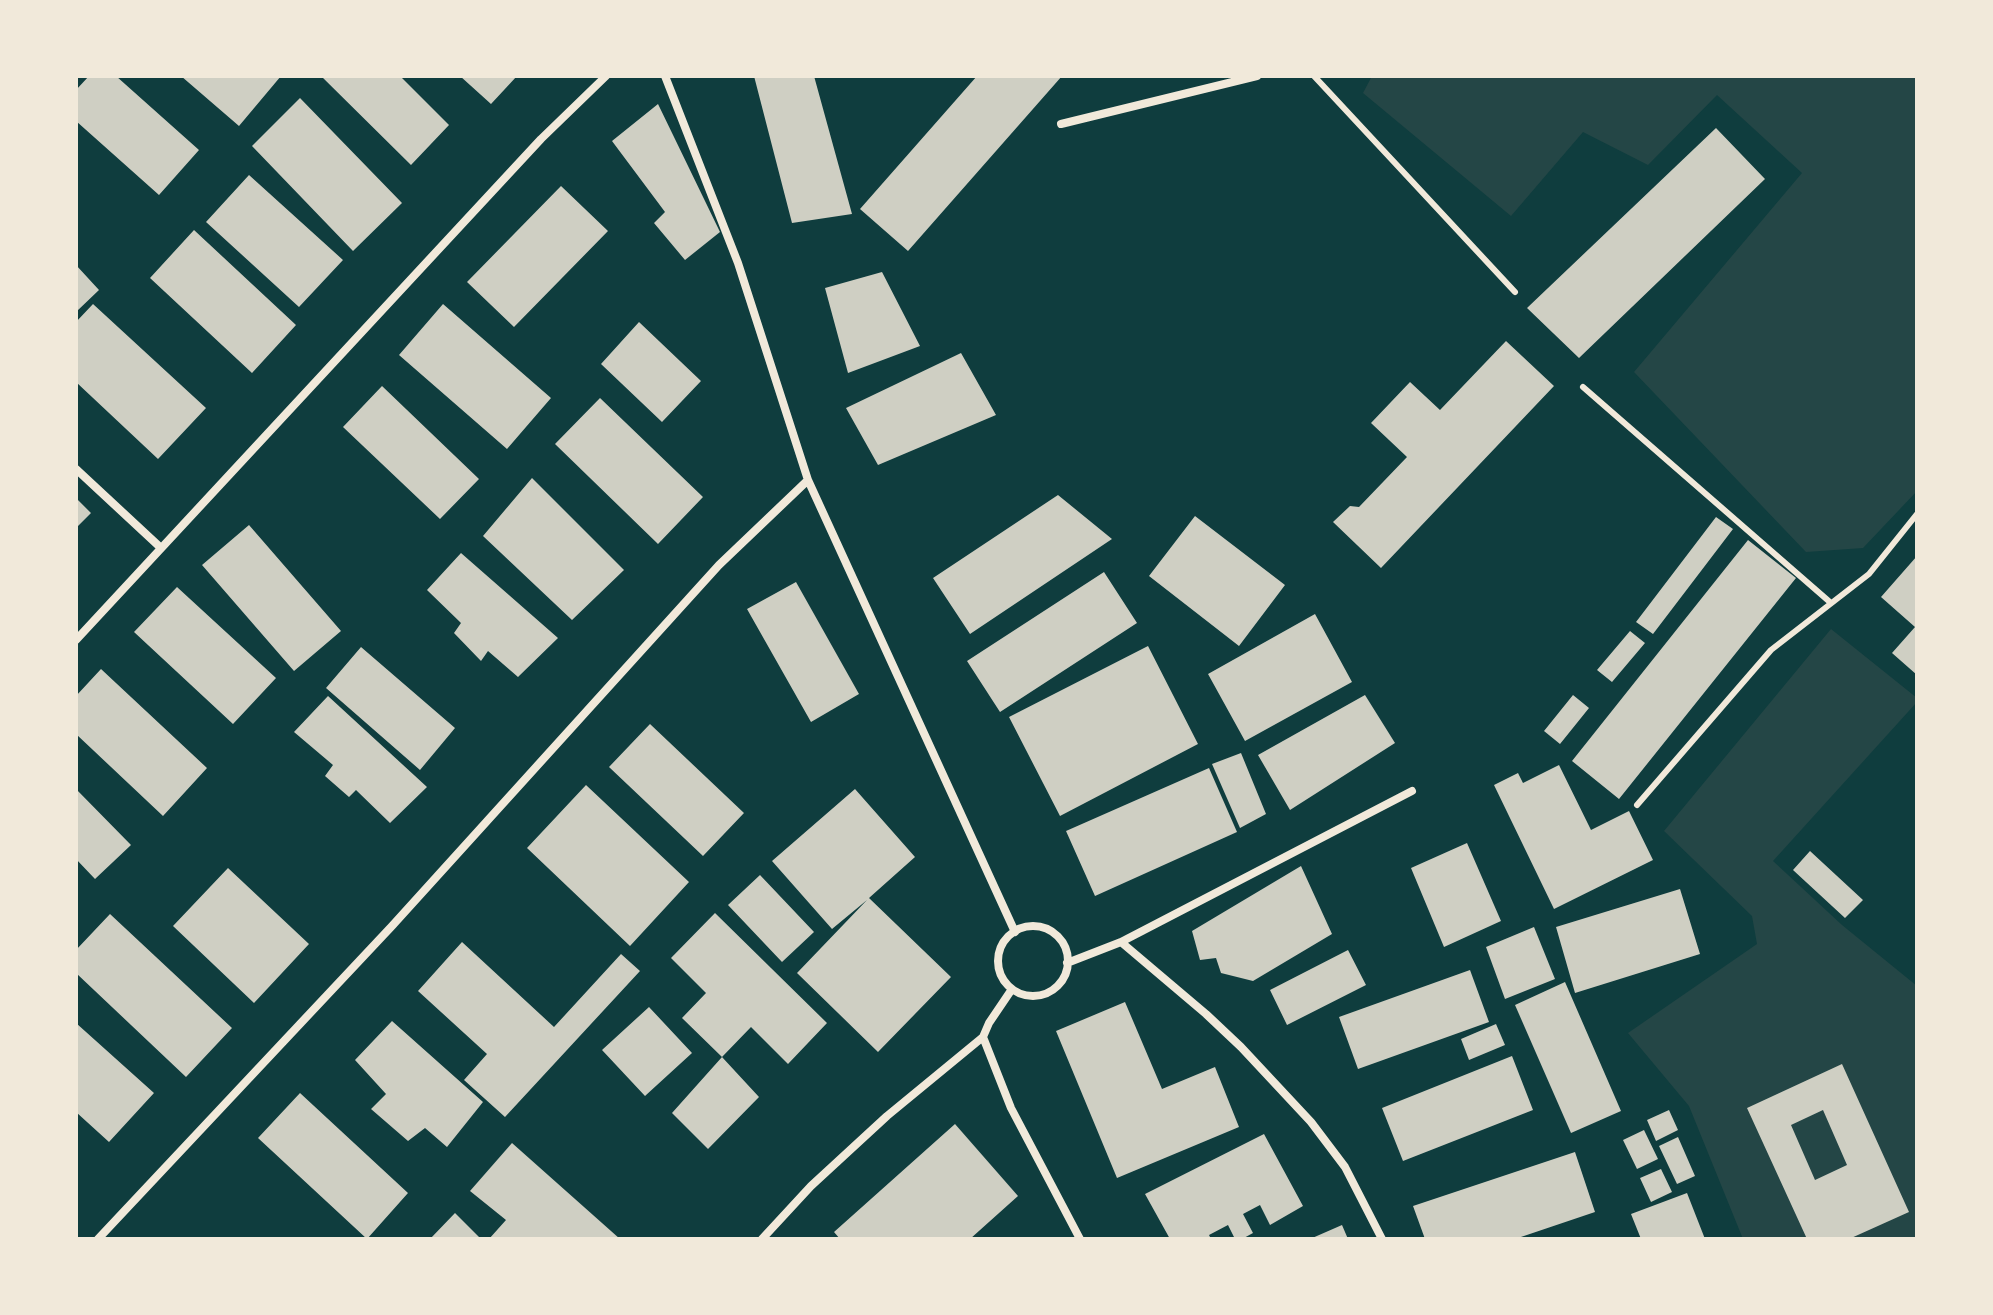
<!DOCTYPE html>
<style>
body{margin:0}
#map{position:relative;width:1993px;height:1315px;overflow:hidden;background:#0f3d3e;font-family:Ubuntu,sans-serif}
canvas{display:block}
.frame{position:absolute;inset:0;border:78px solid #f1e9da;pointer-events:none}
</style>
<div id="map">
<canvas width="1993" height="1315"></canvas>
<div class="frame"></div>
</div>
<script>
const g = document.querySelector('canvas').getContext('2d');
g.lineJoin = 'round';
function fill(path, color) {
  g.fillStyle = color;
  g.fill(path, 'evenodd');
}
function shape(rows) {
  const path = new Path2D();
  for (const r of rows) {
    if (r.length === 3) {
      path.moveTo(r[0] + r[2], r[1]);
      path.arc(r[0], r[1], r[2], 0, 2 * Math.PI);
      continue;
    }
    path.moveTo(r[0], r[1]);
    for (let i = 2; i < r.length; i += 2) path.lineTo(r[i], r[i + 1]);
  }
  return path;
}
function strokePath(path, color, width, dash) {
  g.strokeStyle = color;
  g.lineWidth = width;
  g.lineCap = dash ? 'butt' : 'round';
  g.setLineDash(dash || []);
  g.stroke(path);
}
const green = shape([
 [1372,76,1917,76,1917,491,1863,548,1806,552,1634,372,1802,173,1717,95,1648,165,1583,132,1511,216,1363,93],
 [1831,629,1917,698,1917,702,1773,861,1842,925,1917,986,1917,1239,1743,1239,1689,1106,1628,1033,1757,944,1752,916,1664,831]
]);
const building = shape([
 [89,76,116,76,199,150,159,195,76,121,76,90],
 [181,76,281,76,239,126],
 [321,76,400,76,449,125,411,165],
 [460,76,517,76,491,104],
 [754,76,814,76,852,214,792,223],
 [977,76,1062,76,908,251,860,209],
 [300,98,402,203,353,251,252,146],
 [658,104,720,232,685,260,654,223,665,212,612,141],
 [1716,128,1765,179,1579,358,1527,308],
 [249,175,343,260,299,307,206,222],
 [561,186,608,231,514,327,467,282],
 [194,230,296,325,252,373,150,278],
 [76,265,99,290,76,312],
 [882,272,920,346,848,373,825,288],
 [93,304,206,408,158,459,76,382,76,322],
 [443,304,551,398,507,449,399,355],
 [639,322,701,381,662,422,601,364],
 [1506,341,1554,386,1381,568,1333,522,1350,506,1359,507,1407,457,1371,423,1410,382,1440,410],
 [961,353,996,415,878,465,846,408],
 [382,386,479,479,440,519,343,427],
 [600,398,703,497,658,544,555,444],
 [532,478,624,570,572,620,483,536],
 [1058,495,1112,539,970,634,933,578],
 [76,498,91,513,76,528],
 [1195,516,1285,585,1239,646,1149,576],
 [1716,517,1733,529,1653,634,1636,622],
 [249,525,341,631,294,671,202,565],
 [1748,540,1796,578,1619,799,1572,761],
 [461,553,558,638,518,677,488,651,481,661,454,633,461,623,427,590],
 [1917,556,1917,675,1892,653,1915,627,1881,597],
 [1104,572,1137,623,1000,712,967,661],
 [796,582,859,694,811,722,747,609],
 [177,587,276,678,233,724,134,632],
 [1315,614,1352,682,1245,741,1208,674],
 [1630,631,1645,643,1612,682,1597,670],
 [1148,646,1198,744,1060,816,1009,717],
 [361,647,455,728,420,770,326,688],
 [101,669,207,768,163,816,76,734,76,696],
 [1365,695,1395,743,1290,810,1258,755],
 [1573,695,1589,708,1560,744,1544,731],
 [328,696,427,787,390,823,356,790,349,797,325,776,333,765,294,732],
 [650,724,744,813,703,856,609,767],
 [1241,753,1266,814,1240,828,1212,764],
 [1559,765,1591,830,1629,811,1653,860,1554,909,1494,785,1518,773,1523,783],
 [1209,768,1237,832,1095,896,1066,831],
 [586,785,689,882,630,946,527,848],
 [76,789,131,845,95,879,76,859],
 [855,789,915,857,869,898,951,977,878,1052,797,973,867,900,832,929,772,861],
 [1467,843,1501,921,1444,947,1411,868],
 [1810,851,1863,900,1845,918,1793,870],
 [1301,866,1332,934,1253,981,1221,973,1216,958,1200,960,1192,931],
 [228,868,309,944,254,1003,173,926],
 [760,875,814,932,782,962,728,905],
 [1680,889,1700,954,1575,993,1556,927],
 [715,913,827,1023,788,1064,751,1027,722,1057,682,1018,706,993,671,958],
 [110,914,232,1028,186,1077,76,973,76,950],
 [1534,927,1555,979,1505,999,1486,947],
 [462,942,554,1027,621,954,640,971,505,1117,464,1080,487,1054,418,991],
 [1348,950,1366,985,1287,1025,1270,990],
 [1470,970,1489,1022,1358,1069,1339,1017],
 [1565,982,1621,1111,1571,1133,1515,1005],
 [1125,1002,1162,1089,1215,1067,1239,1127,1117,1178,1056,1031],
 [649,1007,692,1053,645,1096,602,1050],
 [392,1021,483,1102,447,1147,425,1128,408,1141,371,1109,386,1094,355,1060],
 [76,1023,154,1093,109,1142,76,1112],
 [1496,1024,1505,1045,1469,1060,1461,1039],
 [1512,1056,1533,1110,1403,1161,1382,1108],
 [722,1057,759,1097,708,1149,672,1113],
 [1842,1064,1909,1212,1849,1239,1807,1239,1747,1108],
 [1823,1110,1847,1165,1815,1180,1791,1125],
 [300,1093,408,1193,367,1239,258,1138],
 [1669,1110,1678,1130,1656,1141,1647,1120],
 [955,1124,1018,1196,970,1239,840,1239,834,1232],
 [1644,1130,1658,1159,1637,1169,1623,1140],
 [1264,1134,1303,1206,1270,1225,1260,1205,1243,1214,1253,1233,1242,1239,1235,1239,1228,1225,1209,1235,1211,1239,1170,1239,1145,1194],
 [1678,1137,1695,1176,1677,1184,1659,1146],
 [512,1143,620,1239,489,1239,506,1220,470,1191],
 [1575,1152,1595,1212,1515,1239,1425,1239,1413,1206],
 [1661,1169,1672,1192,1651,1202,1640,1178],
 [1687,1193,1705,1239,1641,1239,1631,1214],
 [455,1213,481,1239,430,1239],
 [1342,1225,1348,1239,1310,1239]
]);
const service = shape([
 [1314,76,1515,292],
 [1583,387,1831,603],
 [1637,805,1771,650,1869,574,1917,514]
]);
const minor = shape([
 [665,76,738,263,808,480,1015,932],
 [1061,124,1257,76],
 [76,469,161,548],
 [76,640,541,139,606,76],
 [1033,961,35],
 [1121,942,1206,1014,1241,1047,1311,1122,1345,1167,1382,1239],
 [1067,963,1121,942,1412,791],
 [1012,989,989,1023,983,1037,1011,1108,1080,1239],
 [98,1239,392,926,719,565,808,480],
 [762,1239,811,1186,887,1116,983,1037]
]);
fill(green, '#244646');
fill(building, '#cfcfc3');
strokePath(service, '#f1e9da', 6);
strokePath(minor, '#f1e9da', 8);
</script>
